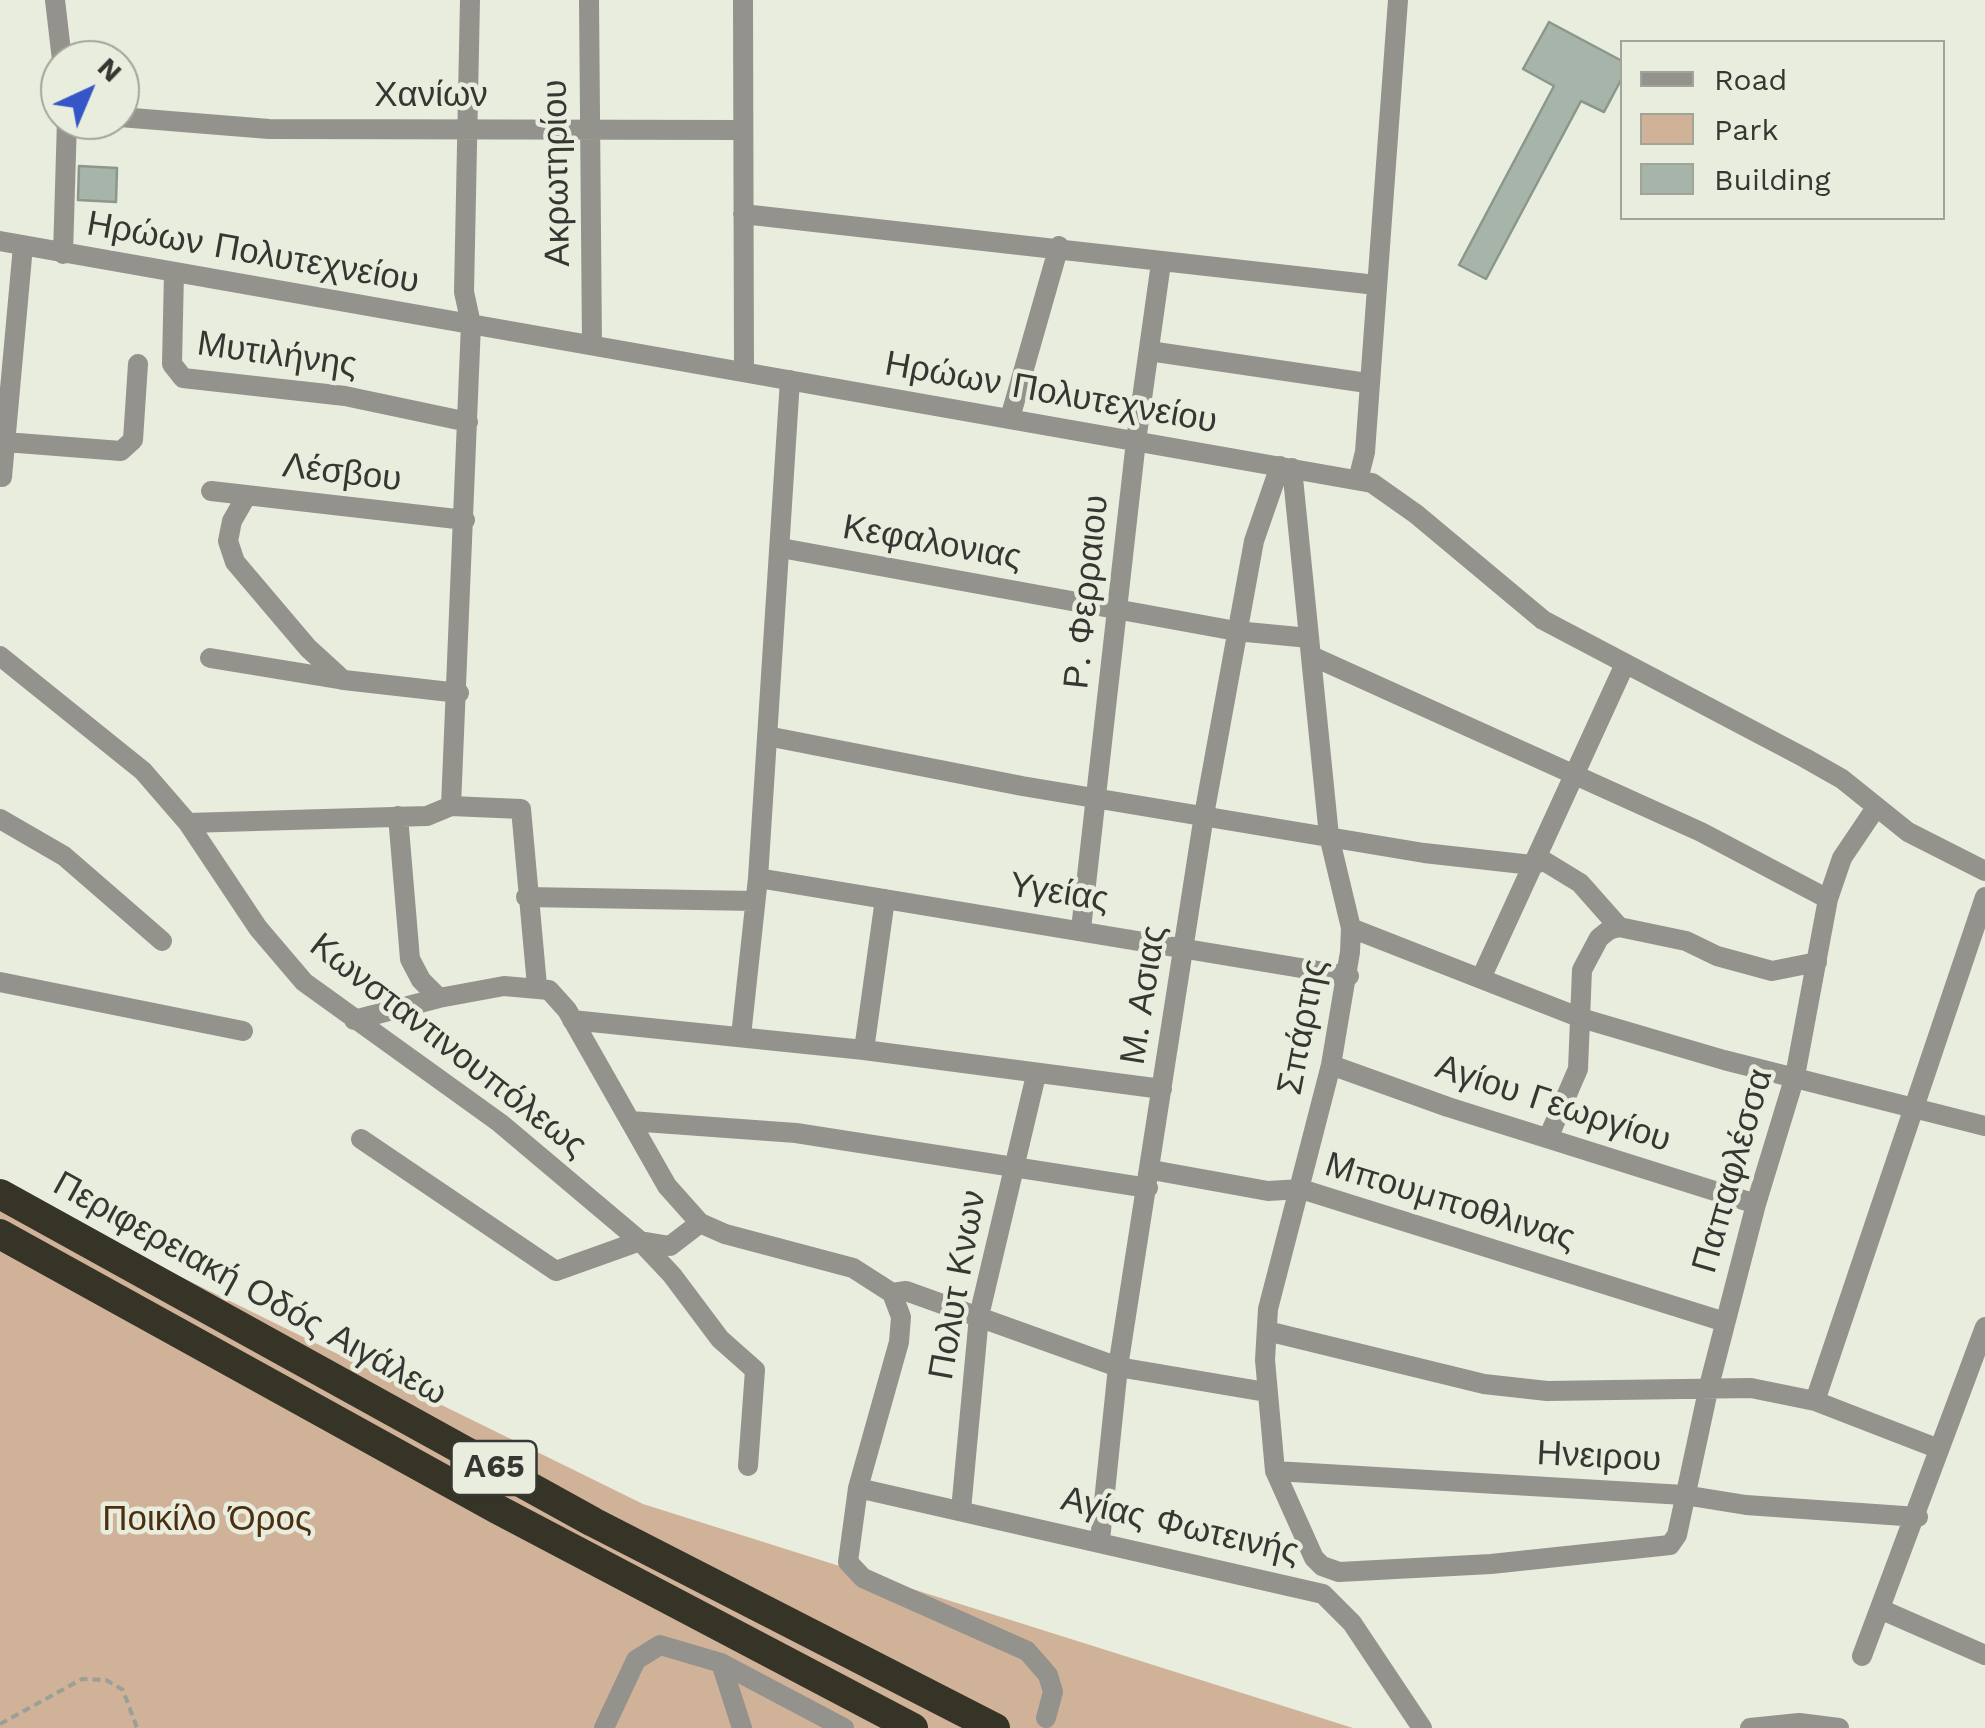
<!DOCTYPE html>
<meta charset="utf-8">
<style>
body{margin:0}
#map{position:relative;width:1985px;height:1728px;overflow:hidden;background:#e8edde;font-family:"Work Sans",sans-serif}
canvas{display:block}
.legend{position:absolute;left:1620px;top:40px;width:325px;height:180px;box-sizing:border-box;background:#e8edde;border:2px solid #a1a499;margin:0;padding:12px 18px;list-style:none;font-size:30px;color:#363732}
.legend li{display:flex;align-items:center;gap:20px;height:50px}
.legend b{width:50px;border:2px solid #a1a499}
.north{position:absolute;left:40px;top:40px;width:100px;height:100px;box-sizing:border-box;background:#e8edde;border:2px solid #a1a499;border-radius:50%;rotate:44deg;font-size:28px;font-weight:700;line-height:40px;text-align:center;color:#363732}
.north::after{content:'';display:block;margin:auto;width:35px;height:45px;background:#3556c7;clip-path:polygon(50% 0,100% 100%,50% 72%,0 100%)}
</style>
<div id="map">
<canvas width="1985" height="1728"></canvas>
<ul class="legend">
<li><b style="height:12px;background:#94928c"></b>Road</li>
<li><b style="height:28px;background:#d0b298"></b>Park</li>
<li><b style="height:28px;background:#a7b4aa"></b>Building</li>
</ul>
<div class="north">N</div>
</div>
<script>
const g = document.querySelector('canvas').getContext('2d');
g.lineJoin = 'round';
function fill(path, color) {
  g.fillStyle = color;
  g.fill(path, 'evenodd');
}
function shape(rows) {
  const path = new Path2D();
  for (const r of rows) {
    path.moveTo(r[0], r[1]);
    for (let i = 2; i < r.length; i += 2) path.lineTo(r[i], r[i + 1]);
  }
  return path;
}
function strokePath(path, color, width, dash) {
  g.strokeStyle = color;
  g.lineWidth = width;
  g.lineCap = dash ? 'butt' : 'round';
  g.setLineDash(dash || []);
  g.stroke(path);
}
function write(font, color, halo, rows, align = 'center') {
  g.font = font + ' "Work Sans",sans-serif';
  g.lineWidth = 9;
  g.setLineDash([]);
  g.textBaseline = 'middle';
  g.strokeStyle = halo;
  g.fillStyle = color;
  for (const [text, x, y, turn = 0] of rows) {
    g.save();
    g.translate(x, y);
    g.rotate((+turn || 0) * Math.PI / 180);
    g.textAlign = isNaN(turn) ? turn : align;
    if (halo) g.strokeText(text, 0, 0);
    g.fillText(text, 0, 0);
    g.restore();
  }
}
const green = shape([
 [0,1188,643,1504,1353,1728,0,1728]
]);
const building = shape([
 [1549,22,1622,61,1622,78,1604,112,1581,101,1486,279,1459,265,1554,86,1523,69,1549,22],
 [79,166,117,168,116,202,78,200,79,166]
]);
const path = shape([
 [0,1724,82,1679,106,1680,123,1690,137,1728]
]);
const minor = shape([
 [55,0,62,60],
 [589,0,592,345],
 [743,0,744,372],
 [120,117,269,129,743,130],
 [743,214,1376,285],
 [0,241,1372,483,1416,514,1543,620,1805,758,1842,779,1908,832,1985,871],
 [63,254,67,120],
 [174,272,172,364,183,378,345,396,468,422],
 [1149,351,1367,383],
 [1010,418,1059,246],
 [5,442,121,451,133,440,138,364],
 [1292,468,1329,836,1351,928,1350,952,1331,1065,1268,1309,1265,1360,1275,1471,1314,1558,1322,1566,1339,1572,1491,1564,1670,1545,1677,1535,1709,1386,1756,1204,1795,1076,1828,899,1842,858,1875,809],
 [2,477,23,246],
 [1358,480,1365,452,1398,0],
 [211,491,465,520],
 [247,495,232,521,228,541,235,562,308,648,343,680],
 [781,548,1236,631,1309,638],
 [0,656,143,771,188,823,258,928,304,982,500,1123,640,1241,672,1275,720,1339,755,1370,748,1466],
 [1314,657,1701,832,1828,899],
 [210,658,344,680,459,693],
 [767,736,1022,786,1424,853,1532,865,1544,861,1580,883,1619,927],
 [451,806,521,809,537,986],
 [398,816,410,959,421,980,439,998,504,986,549,990,567,1010,667,1186,700,1223,725,1234,853,1268,892,1293,906,1291,1118,1367,1266,1392],
 [0,819,64,856,162,941],
 [188,823,427,816,451,806,471,324,464,292,470,0],
 [758,878,1349,976],
 [526,897,755,901],
 [1351,928,1581,1018,1724,1060,1985,1126],
 [1081,929,1136,441,1161,263],
 [1482,976,1625,664],
 [0,982,243,1031],
 [354,1020,439,998],
 [572,1020,864,1050,1162,1089],
 [741,1036,758,878,790,380],
 [864,1050,885,899],
 [1331,1065,1448,1107,1756,1204],
 [630,1121,796,1133,1148,1188],
 [1549,1136,1578,1069,1582,970,1599,938,1609,930,1619,927,1686,941,1717,956,1772,971,1817,962],
 [361,1139,556,1271,640,1241,670,1246,700,1223],
 [1152,1170,1268,1191,1301,1189,1725,1322],
 [892,1293,901,1317,899,1342,858,1488,848,1562,863,1578,1027,1651,1048,1675,1053,1692,1046,1718],
 [1267,1331,1484,1384,1547,1391,1751,1388,1815,1401,1939,1449],
 [1815,1401,1985,897],
 [1275,1471,1684,1495,1746,1505,1918,1517],
 [858,1488,1323,1594,1352,1623,1422,1728],
 [961,1510,979,1316,1036,1075],
 [1100,1540,1118,1367,1204,815,1254,541,1280,466],
 [1880,1609,1985,1655],
 [1862,1656,1985,1327],
 [721,1663,742,1728],
 [604,1728,636,1660,660,1645,721,1663,844,1728],
 [1750,1728,1799,1723,1839,1728]
]);
const highway = shape([
 [0,1194,593,1522,995,1728],
 [0,1234,497,1509,913,1728]
]);
const shields = [
 [494,1468,85]
];
const shieldNames = [
 ["Α65",494,1468]
];
const streetNames = [
 ["Χανίων",431,96],
 ["Ακρωτηρίου",557,173,-91],
 ["Ηρώων Πολυτεχνείου",253,253,10],
 ["Μυτιλήνης",277,355,8],
 ["Ηρώων Πολυτεχνείου",1051,393,10],
 ["Λέσβου",342,473,7],
 ["Κεφαλονιας",932,543,10],
 ["Ρ. Φερραιου",1087,592,-84],
 ["Υγείας",1059,893,9],
 ["Μ. Ασιας",1144,995,-81],
 ["Σπάρτης",1303,1027,-79],
 ["Κωνσταντινουπόλεως",448,1046,38],
 ["Αγίου Γεωργίου",1553,1104,18],
 ["Παπαφλέσσα",1733,1171,-74],
 ["Μπουμποθλινας",1450,1202,17],
 ["Πολυτ Κνων",958,1285,-80],
 ["Περιφερειακή Οδός Αιγάλεω",250,1289,29],
 ["Ηνειρου",1599,1457,3],
 ["Αγίας Φωτεινής",1180,1526,13]
];
const parkNames = [
 ["Ποικίλο Όρος",207,1520]
];
fill(green, '#d0b298');
fill(building, '#a7b4aa');
strokePath(building, '#8b978d', 2.5);
strokePath(path, '#9c9f95', 4, [8, 5]);
strokePath(minor, '#94928c', 20);
strokePath(highway, '#363327', 30);
for (const [x, y, w] of shields) {
  const box = new Path2D();
  box.roundRect(x - w / 2, y - 27, w, 54, 8);
  g.fillStyle = '#e8edde';
  g.fill(box);
  strokePath(box, '#363732', 2.5);
}
write('bold 32px', '#363732', null, shieldNames);
write('35px', '#363732', '#e8edde', streetNames);
write('35px', '#4d2e10', '#e8edde', parkNames);
</script>
